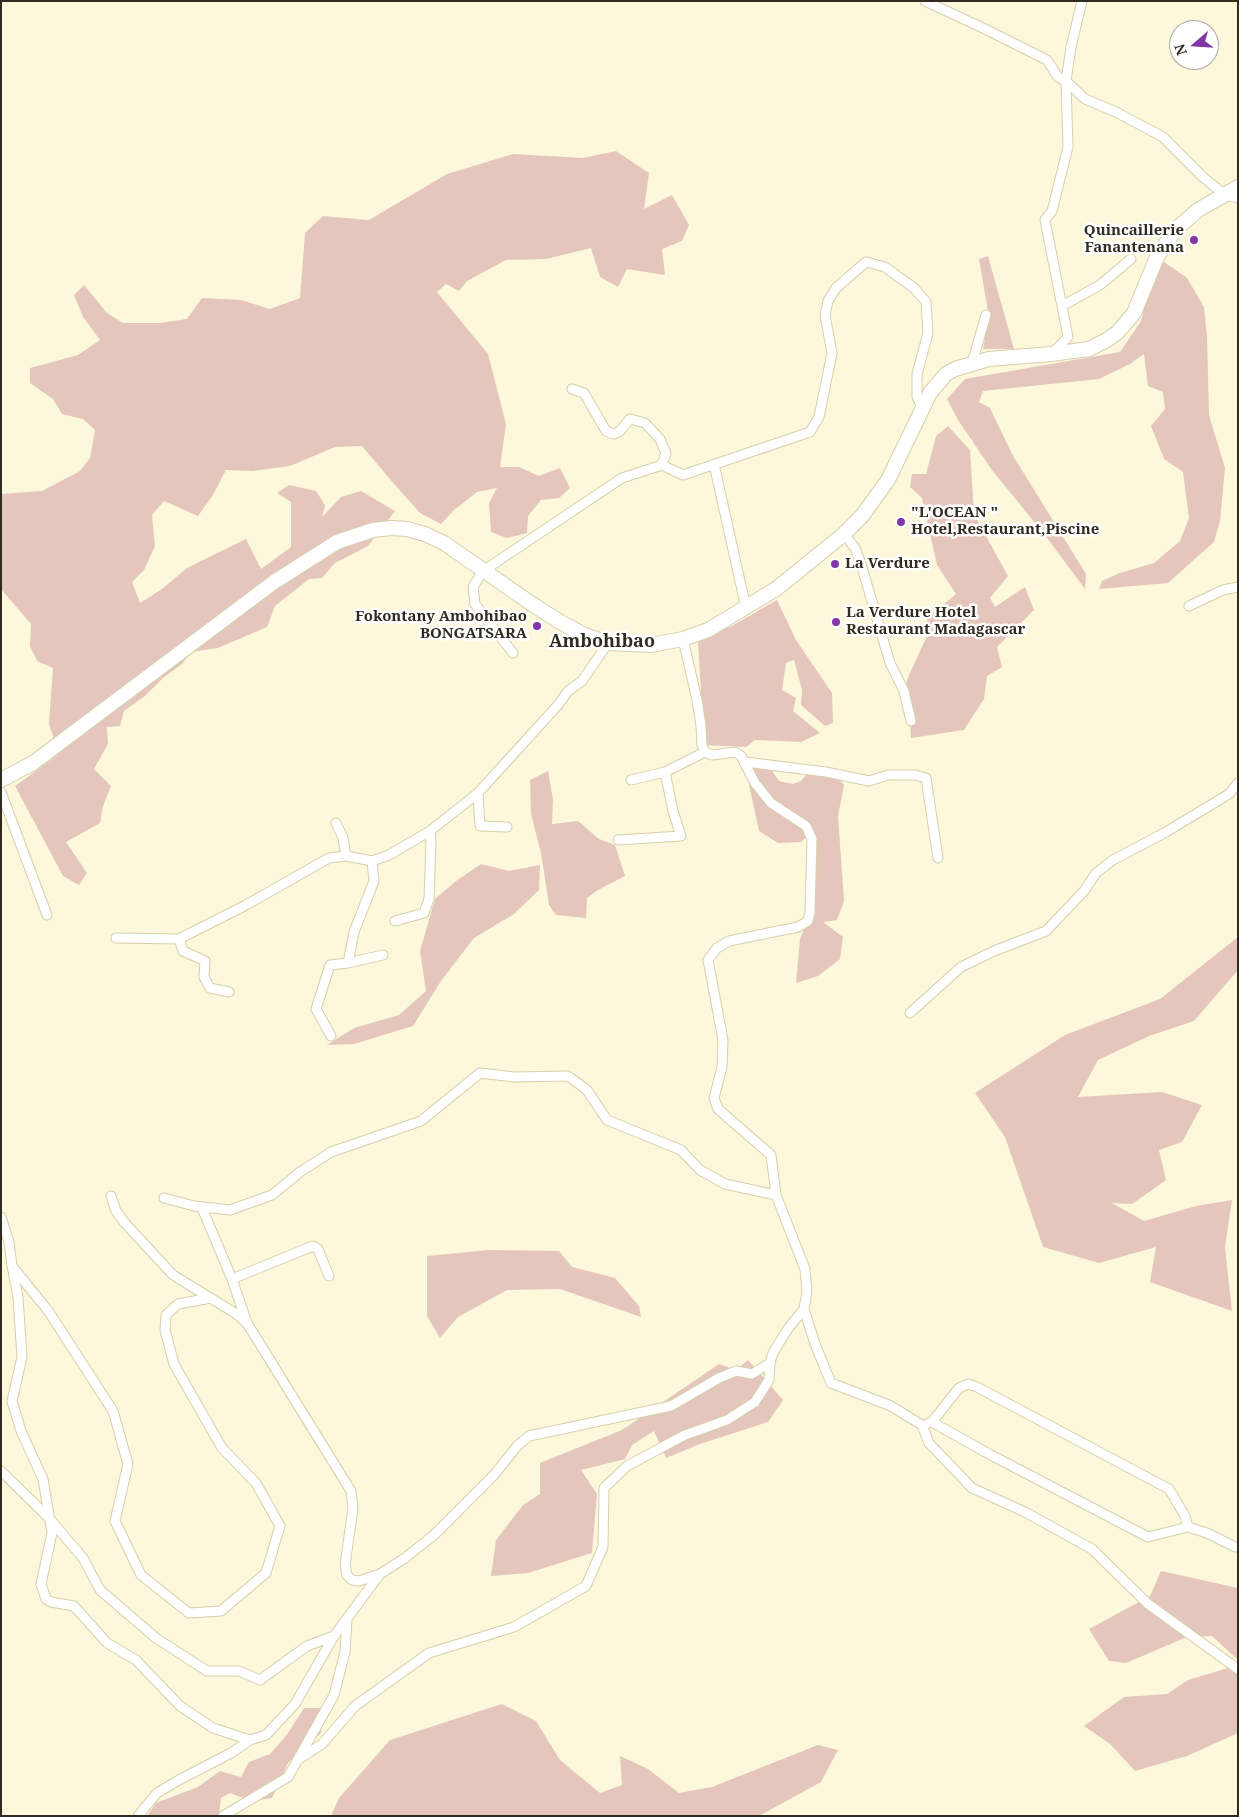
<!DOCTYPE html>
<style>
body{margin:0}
#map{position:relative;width:1239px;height:1817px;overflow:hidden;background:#fdf8db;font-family:"Noto Serif",serif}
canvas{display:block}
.frame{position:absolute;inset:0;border:2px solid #2f2c1f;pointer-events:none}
.north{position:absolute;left:1169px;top:20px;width:50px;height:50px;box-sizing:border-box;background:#fff;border:1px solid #acaba5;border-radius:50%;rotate:251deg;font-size:14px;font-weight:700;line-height:20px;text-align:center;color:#2f2c1f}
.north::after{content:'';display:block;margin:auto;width:18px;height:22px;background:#8136a7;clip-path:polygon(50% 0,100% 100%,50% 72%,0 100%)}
</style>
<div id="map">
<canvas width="1239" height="1817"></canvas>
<div class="frame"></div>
<div class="north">N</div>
</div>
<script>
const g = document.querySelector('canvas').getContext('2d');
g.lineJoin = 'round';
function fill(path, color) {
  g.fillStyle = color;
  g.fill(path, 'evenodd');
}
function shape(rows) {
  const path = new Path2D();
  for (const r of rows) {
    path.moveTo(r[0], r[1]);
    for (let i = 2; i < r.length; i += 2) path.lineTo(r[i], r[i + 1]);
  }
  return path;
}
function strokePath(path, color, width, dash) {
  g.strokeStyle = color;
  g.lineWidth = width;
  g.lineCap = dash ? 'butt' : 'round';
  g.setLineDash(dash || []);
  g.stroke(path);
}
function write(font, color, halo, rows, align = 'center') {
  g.font = font + ' "Noto Serif",serif';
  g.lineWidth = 5;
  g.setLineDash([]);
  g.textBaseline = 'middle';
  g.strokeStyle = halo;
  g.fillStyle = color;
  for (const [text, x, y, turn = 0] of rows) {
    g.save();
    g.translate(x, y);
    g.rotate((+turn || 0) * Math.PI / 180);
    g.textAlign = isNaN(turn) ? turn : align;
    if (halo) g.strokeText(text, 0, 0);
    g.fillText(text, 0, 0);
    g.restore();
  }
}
const green = shape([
 [616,151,649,173,644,209,672,195,689,225,682,241,662,249,665,275,627,269,618,287,600,277,591,248,546,259,506,260,467,281,459,291,446,284,437,292,488,354,506,424,500,467,519,467,539,476,560,468,570,488,559,498,541,500,528,516,527,533,507,538,491,532,489,503,497,488,477,492,454,510,441,524,420,513,395,485,362,446,335,447,290,466,253,471,226,470,213,495,198,516,164,501,152,515,155,546,144,570,132,582,140,603,162,589,187,568,246,539,261,569,291,547,291,502,277,493,289,485,316,491,325,505,322,517,341,497,361,491,395,511,368,546,335,563,322,578,309,579,275,606,267,627,218,648,191,652,182,664,163,678,145,696,124,711,120,726,107,727,108,744,94,769,111,786,103,806,100,823,66,842,87,873,79,885,63,876,15,786,59,754,49,724,53,668,37,661,30,646,31,624,1,589,1,494,42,491,80,471,90,458,95,430,83,419,62,414,53,399,30,383,30,368,78,355,100,340,83,317,74,295,84,285,107,313,123,323,160,323,187,319,202,298,241,300,270,309,300,298,305,233,323,216,369,220,447,174,513,154,583,158],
 [988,256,1014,349,983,349,989,317,979,259],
 [1157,257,1187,278,1204,307,1207,336,1209,415,1225,468,1220,521,1214,542,1168,583,1099,589,1102,581,1120,573,1154,563,1180,541,1189,518,1183,472,1164,459,1151,426,1165,409,1163,392,1148,386,1144,354,1130,364,1099,379,983,391,979,402,990,408,1012,454,1086,574,1085,589,1044,534,992,470,958,420,947,399,965,379,1120,352,1141,321],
 [948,426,970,450,974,514,1008,576,990,598,995,607,1025,587,1034,610,997,647,1002,667,987,676,984,699,964,730,911,738,910,716,904,691,909,675,927,636,927,618,956,594,937,565,922,498,910,487,912,474,926,474,936,436],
 [777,600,796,640,832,693,833,723,825,726,801,705,802,690,794,660,786,663,782,690,796,698,793,711,820,733,801,742,755,740,746,747,704,745,698,642,714,631,730,627],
 [755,761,770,768,779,781,793,784,801,781,806,775,833,771,844,785,838,816,844,901,837,920,823,922,843,937,840,959,818,976,796,983,800,939,808,919,813,831,801,842,778,843,759,831,749,785],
 [548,771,553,800,552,824,578,821,599,839,615,845,625,876,598,890,587,898,586,918,556,915,549,905,541,853,531,814,530,780],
 [481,864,509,871,540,865,539,890,514,914,474,938,441,981,413,1026,354,1044,327,1045,354,1028,399,1015,426,991,420,951,435,899,456,881],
 [1238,937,1238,970,1194,1021,1149,1036,1098,1060,1078,1097,1162,1092,1202,1105,1182,1142,1159,1150,1166,1180,1132,1204,1112,1203,1144,1221,1196,1206,1232,1200,1225,1247,1232,1311,1150,1282,1156,1247,1099,1263,1043,1247,1005,1137,975,1093,1065,1035,1160,999],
 [489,1250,559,1251,572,1267,615,1278,639,1306,641,1317,560,1289,507,1290,458,1317,440,1338,427,1316,427,1256],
 [748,1360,783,1400,768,1422,700,1444,666,1458,654,1431,632,1445,625,1459,581,1470,597,1494,592,1553,528,1573,491,1576,496,1540,523,1505,540,1494,540,1463,622,1430,719,1364,736,1370],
 [1161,1571,1238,1588,1238,1660,1212,1636,1187,1637,1126,1663,1109,1661,1089,1629,1150,1596],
 [1238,1665,1238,1733,1187,1756,1135,1771,1110,1744,1084,1726,1124,1697,1167,1694,1188,1680],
 [502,1704,536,1721,560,1760,600,1793,622,1785,620,1756,648,1769,679,1793,712,1787,818,1745,838,1750,821,1782,759,1816,331,1816,339,1798,390,1740],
 [304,1708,323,1708,321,1733,288,1763,272,1798,251,1801,230,1793,221,1798,219,1816,147,1816,156,1803,198,1787,220,1771,241,1777,249,1762,270,1754,286,1736]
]);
const street = shape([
 [925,1,985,29,1047,60,1058,77,1066,81,1085,99,1116,112,1163,137,1204,178,1225,195,1238,198],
 [1062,306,1100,285,1131,259],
 [1052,354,1068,337,1045,220,1052,211,1068,147,1066,81,1071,47,1082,1],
 [972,363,986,315],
 [572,389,584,393,606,431,613,434,619,432,630,419,645,423,660,439,666,453,662,465],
 [714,464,746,608],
 [844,534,855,548,861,564,890,663,904,691,911,721],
 [1189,606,1223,590,1238,587],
 [513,653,475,604,473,587,483,571,622,478,662,465,683,475,810,432,819,417,832,353,825,315,828,301,836,288,866,262,885,267,914,288,926,302,928,333,917,374,917,397,922,407],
 [745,762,826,772,869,781,888,775,915,775,926,778,938,858],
 [631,780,665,772,705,752],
 [1,792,47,915],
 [478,793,480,826,507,827],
 [336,823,343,838,346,856],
 [618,840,681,836,673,811,665,772],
 [395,921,424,913,429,899,431,840,430,831],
 [116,938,179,939,246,905,329,858,346,856,372,861,389,855,430,831,478,793,558,705,568,691,582,681,608,643],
 [179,939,183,951,205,961,204,977,210,988,229,992],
 [348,963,383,955],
 [910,1013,961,967,994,951,1046,931,1084,891,1096,873,1113,860,1166,832,1229,794,1238,783],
 [331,1036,316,1009,330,965,348,963,354,932,374,881,372,861],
 [111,1196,116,1211,124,1222,173,1275,235,1313,247,1323,351,1491,353,1508,345,1565,347,1575,352,1580,359,1581,380,1574,405,1558,434,1535,494,1475,518,1445,529,1436,671,1406,719,1378,736,1371,752,1374,770,1363],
 [164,1198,194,1206,230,1210,272,1195,300,1172,331,1152,421,1121,480,1073,514,1077,568,1076,587,1090,607,1120,681,1150,700,1170,725,1184,776,1195],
 [202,1208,232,1279,247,1323],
 [1,1217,9,1242,12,1266,18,1297,22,1357,12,1401,21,1431,43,1479,52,1533,41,1584,46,1599,51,1602,74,1606,107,1643,136,1660,180,1706,213,1728,250,1740],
 [12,1266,49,1312,113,1411,128,1464,115,1521,141,1575,189,1613,221,1611,266,1573,280,1526,256,1483,222,1448,174,1364,165,1330,166,1315,178,1304,211,1298],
 [232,1279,313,1246,318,1249,329,1276],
 [804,1309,815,1344,831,1383,891,1406,922,1425,929,1443,972,1488,1025,1512,1092,1549,1148,1604,1238,1669],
 [932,1422,989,1454,1148,1537,1188,1527,1207,1533,1235,1547],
 [928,1423,932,1422,959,1388,968,1384,977,1387,1169,1489,1185,1516,1188,1527],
 [1,1471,49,1518,83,1558,100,1590,156,1638,207,1671,239,1671,260,1680,307,1646,334,1636],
 [299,1759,322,1744,355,1706,429,1653,514,1627,586,1586,603,1547,604,1488,627,1466,685,1435,727,1420,755,1402,769,1380,770,1363,773,1353,787,1330,804,1309,807,1292,805,1269,776,1195,771,1155,718,1109,714,1098,722,1067,723,1040,708,960,717,948,729,941,798,927,808,921,810,913,812,839,806,826,771,803,755,783,741,756,735,752,712,755,705,752,702,746,701,726,697,700,683,639],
 [138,1816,157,1793,179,1780,231,1753,250,1740,266,1735,295,1704,334,1636,380,1574],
 [223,1816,288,1777,334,1695,345,1652,347,1620]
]);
const primary = shape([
 [1,780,33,763,274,582,337,542,373,530,391,528,407,529,425,534,444,543,532,604,560,622,585,635,608,643,651,645,683,639,708,630,776,589,844,534,862,516,888,480,930,393,946,374,955,369,989,359,1051,354,1089,349,1105,341,1117,333,1134,313,1157,257,1175,230,1198,210,1238,187]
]);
const markers = [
 [1194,240,5,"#8136a7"],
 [901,522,5,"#8136a7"],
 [835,564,5,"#8136a7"],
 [836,622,5,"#8136a7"],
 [537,626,5,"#8136a7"]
];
const poiNames = [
 ["Quincaillerie",1184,231,"right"],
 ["Fanantenana",1184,248,"right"],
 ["\"L'OCEAN \"",911,513],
 ["Hotel,Restaurant,Piscine",911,530],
 ["La Verdure",845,564],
 ["La Verdure Hotel",846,613],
 ["Restaurant Madagascar",846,630],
 ["Fokontany Ambohibao",527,617,"right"],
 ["BONGATSARA",527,634,"right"]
];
const quarterNames = [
 ["Ambohibao",602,642]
];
fill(green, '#e5c6bc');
strokePath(street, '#d6cfab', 11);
strokePath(primary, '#d6cfab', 16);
strokePath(street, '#fff', 9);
strokePath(primary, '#fff', 14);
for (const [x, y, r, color] of markers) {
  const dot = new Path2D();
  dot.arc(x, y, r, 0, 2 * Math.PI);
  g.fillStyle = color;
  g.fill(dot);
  strokePath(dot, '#fff', 2);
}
write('bold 15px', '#2f2c1f', '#fff', poiNames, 'left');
write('bold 18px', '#2f2c1f', '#fff', quarterNames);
</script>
